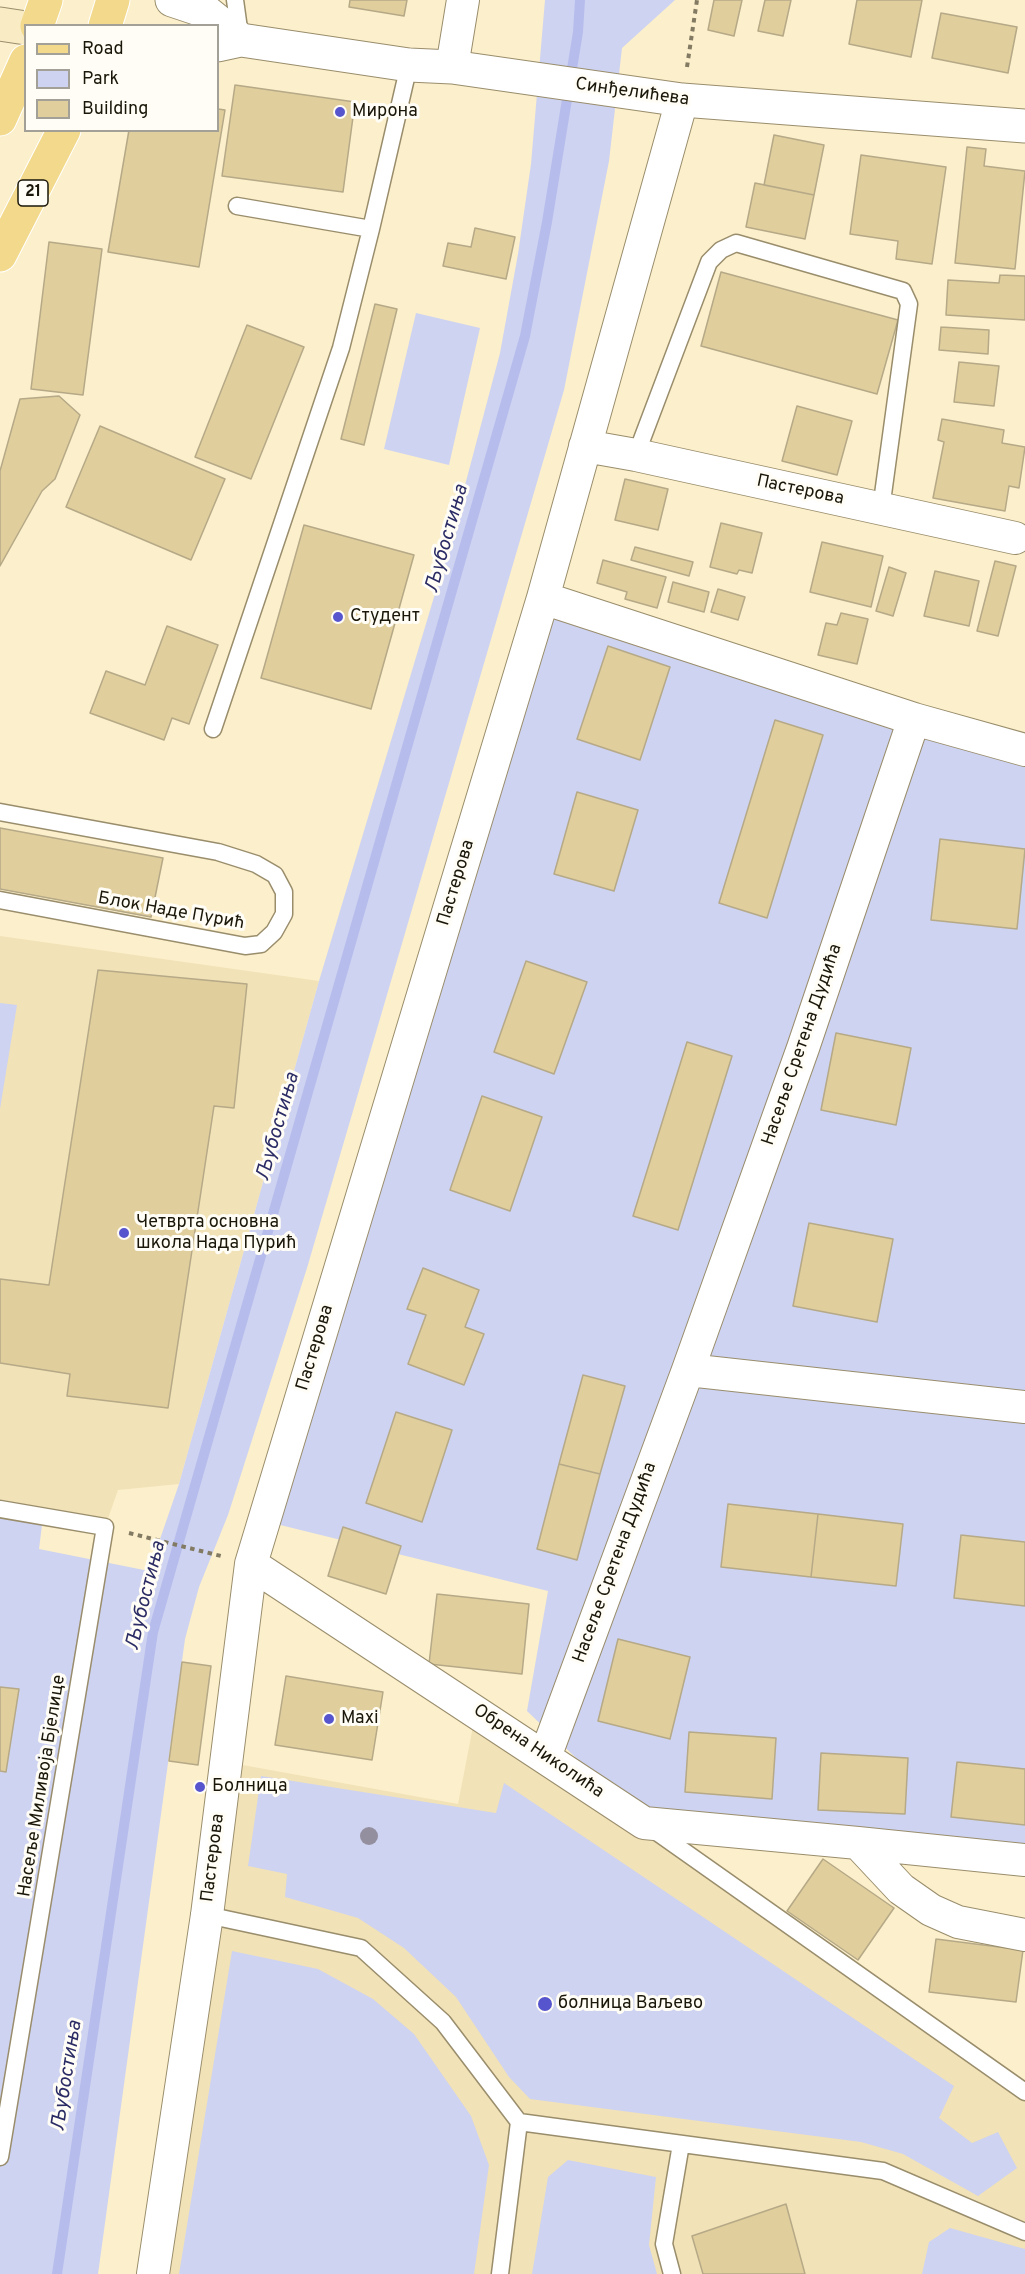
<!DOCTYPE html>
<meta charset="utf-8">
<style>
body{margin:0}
#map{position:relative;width:1025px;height:2274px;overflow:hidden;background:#fcefcb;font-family:Overpass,sans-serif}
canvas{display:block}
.legend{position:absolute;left:24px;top:24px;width:195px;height:108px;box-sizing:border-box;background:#fffdf5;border:2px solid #a3a197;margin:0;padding:8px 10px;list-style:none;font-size:18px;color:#1a1609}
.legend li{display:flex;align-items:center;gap:12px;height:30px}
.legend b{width:30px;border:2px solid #a3a197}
</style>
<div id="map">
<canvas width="1025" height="2274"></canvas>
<ul class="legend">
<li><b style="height:8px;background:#f3d98b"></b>Road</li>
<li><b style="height:16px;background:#ced3f1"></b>Park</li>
<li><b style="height:16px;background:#e1ce9d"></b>Building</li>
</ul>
</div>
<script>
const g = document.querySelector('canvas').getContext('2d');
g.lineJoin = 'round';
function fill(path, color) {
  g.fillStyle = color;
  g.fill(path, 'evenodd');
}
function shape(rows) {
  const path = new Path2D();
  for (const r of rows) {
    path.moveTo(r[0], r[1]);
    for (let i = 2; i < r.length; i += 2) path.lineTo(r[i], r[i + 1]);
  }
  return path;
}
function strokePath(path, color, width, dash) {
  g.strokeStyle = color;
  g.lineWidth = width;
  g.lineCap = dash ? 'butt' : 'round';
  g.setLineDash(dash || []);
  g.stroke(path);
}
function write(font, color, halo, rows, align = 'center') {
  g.font = font + ' Overpass,sans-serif';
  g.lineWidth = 6;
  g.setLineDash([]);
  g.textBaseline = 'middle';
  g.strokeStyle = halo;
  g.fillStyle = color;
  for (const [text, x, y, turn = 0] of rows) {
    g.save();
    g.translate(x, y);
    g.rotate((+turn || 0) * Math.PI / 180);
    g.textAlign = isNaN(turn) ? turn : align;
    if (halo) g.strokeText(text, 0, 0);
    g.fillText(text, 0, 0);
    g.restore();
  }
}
const built = shape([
 [0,936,319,981,179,1484,118,1490,105,1527,0,1509],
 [476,1711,1025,2093,1025,2274,153,2274,226,1762,458,1804]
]);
const green = shape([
 [545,0,675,0,622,48,609,161,564,390,307,1268,228,1515,199,1587,185,1639,98,2274,0,2274,0,1509,43,1517,39,1549,149,1571,179,1484,319,981,446,557,500,353,518,254,531,164],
 [416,313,480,328,449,465,384,449],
 [543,598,1025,750,1025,1860,644,1823,527,1711,548,1591,264,1521],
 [0,1003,17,1005,0,1109],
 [261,1776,496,1813,504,1783,954,2086,939,2118,972,2143,998,2132,1017,2168,978,2196,903,2154,861,2142,530,2099,509,2077,456,1997,404,1948,358,1918,285,1897,287,1874,248,1866],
 [232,1951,318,1969,373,1999,414,2034,471,2116,489,2165,474,2274,179,2274],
 [568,2160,656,2177,649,2245,657,2274,532,2274,548,2177],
 [950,2228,1025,2249,1025,2274,922,2274,929,2242]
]);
const stream = shape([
 [57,2274,153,1632,525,336,547,222,578,32,580,0]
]);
const building = shape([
 [350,0,407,0,404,16,349,7,350,0],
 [714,0,742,0,734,36,708,30,714,0],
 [765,0,791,0,783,36,758,31,765,0],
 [857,0,922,0,911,57,849,44,857,0],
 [941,13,1017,27,1008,73,932,58,941,13],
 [235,85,355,102,343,192,222,176,235,85],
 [218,109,225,110,199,267,108,252,129,130,218,130,218,109],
 [774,135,824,145,814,195,764,185,774,135],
 [967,147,986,149,984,166,1025,171,1015,269,955,263,967,147],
 [861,155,946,167,932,264,896,259,898,241,850,234,861,155],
 [755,183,814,195,805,239,746,227,755,183],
 [475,228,515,237,506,279,443,266,448,243,471,247,475,228],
 [49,242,102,249,83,395,31,389,49,242],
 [721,272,898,320,877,394,701,346,721,272],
 [1000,275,1025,276,1025,320,946,315,948,280,999,283,1000,275],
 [375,304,397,309,364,445,341,439,375,304],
 [247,325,304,347,251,479,195,457,247,325],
 [941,327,989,330,988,354,939,350,941,327],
 [959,362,999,366,994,406,954,402,959,362],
 [59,396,80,415,55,479,42,491,0,566,0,471,20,399,59,396],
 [797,406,852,421,837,475,782,461,797,406],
 [942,419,1004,430,1002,443,1025,447,1019,488,1009,486,1005,511,933,498,944,442,938,440,942,419],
 [100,426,225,479,191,560,66,507,100,426],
 [625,479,668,489,658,530,615,520,625,479],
 [721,523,762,533,752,573,739,570,737,574,710,567,721,523],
 [304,525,414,555,371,709,261,678,304,525],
 [822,542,883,556,871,607,810,592,822,542],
 [635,547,693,562,689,576,631,560,635,547],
 [603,560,666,577,657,608,625,599,627,592,597,583,603,560],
 [995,561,1016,566,998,636,977,631,995,561],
 [889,567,906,573,893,616,876,611,889,567],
 [935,571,979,581,969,626,924,616,935,571],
 [673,582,709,592,704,612,668,602,673,582],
 [718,589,745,597,738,620,711,612,718,589],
 [841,613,868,619,857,664,818,655,826,623,837,625,841,613],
 [167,626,218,645,189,724,172,718,164,740,90,713,106,671,145,685,167,626],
 [608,646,670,667,640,760,577,739,608,646],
 [775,720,823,735,767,918,719,903,775,720],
 [577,792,638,810,614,891,554,874,577,792],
 [0,828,163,858,151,917,0,889,0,828],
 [940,839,1025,849,1017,929,931,920,940,839],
 [526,961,587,982,554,1074,494,1052,526,961],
 [98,970,247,984,234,1108,214,1106,168,1408,67,1396,70,1374,0,1363,0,1279,49,1285,98,970],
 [836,1033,911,1048,896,1125,821,1110,836,1033],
 [687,1042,732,1056,678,1230,633,1216,687,1042],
 [482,1096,542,1117,510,1211,450,1190,482,1096],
 [809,1223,893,1239,877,1322,793,1306,809,1223],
 [423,1268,479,1290,465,1327,484,1334,464,1385,408,1364,426,1315,407,1309,423,1268],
 [583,1375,625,1386,600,1474,559,1464,583,1375],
 [396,1412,452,1430,422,1522,366,1503,396,1412],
 [559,1464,600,1474,577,1560,537,1549,559,1464],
 [728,1504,818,1514,811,1577,721,1567,728,1504],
 [818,1514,903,1524,896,1586,811,1577,818,1514],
 [343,1527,401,1546,386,1594,328,1576,343,1527],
 [961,1535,1025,1542,1025,1606,954,1598,961,1535],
 [437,1594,529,1604,522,1674,429,1664,437,1594],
 [618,1639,690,1657,670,1739,598,1721,618,1639],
 [182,1662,211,1666,198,1765,169,1761,182,1662],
 [286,1676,383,1692,372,1760,275,1745,286,1676],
 [0,1687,19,1689,6,1772,0,1771,0,1687],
 [689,1732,776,1738,772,1799,685,1792,689,1732],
 [821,1753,908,1758,905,1814,818,1810,821,1753],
 [957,1762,1025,1769,1025,1825,951,1817,957,1762],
 [823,1859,894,1908,858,1960,787,1911,823,1859],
 [936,1939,1023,1950,1016,2002,929,1992,936,1939],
 [786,2204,805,2274,703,2274,692,2236,786,2204]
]);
const path = shape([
 [687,67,697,0],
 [129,1533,221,1556]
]);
const service = shape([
 [235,0,240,36],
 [237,206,371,229],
 [636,455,709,262,721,250,736,243,903,291,909,304,881,509],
 [213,729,341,348,371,229,409,65],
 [0,812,218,852,256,864,275,875,284,892,284,914,274,932,261,944,245,946,0,900],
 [0,1509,105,1527,0,2157],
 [651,1828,1025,2092],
 [207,1915,361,1948,443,2022,519,2122,883,2171,1025,2232],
 [500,2274,519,2122],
 [672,2274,664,2244,681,2144]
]);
const minor = shape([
 [452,67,463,0],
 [585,446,636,455,1015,538],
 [543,598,914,719,803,1048,688,1370,545,1757],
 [914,719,1025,750],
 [688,1370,1025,1407],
 [251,1564,644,1823,858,1843,1025,1860],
 [858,1843,901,1889,931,1910,958,1922,1025,1935],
 [153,2274,207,1915,251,1564,543,598,682,100]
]);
const tertiary = shape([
 [172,0,205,11,241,40],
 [218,45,241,40,409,65,452,67,682,100,1025,126]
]);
const secondary = shape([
 [0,24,26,28]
]);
const primary = shape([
 [37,26,46,0],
 [105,26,113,0],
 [0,119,26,61],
 [0,255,64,130]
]);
const trees = [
 [369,1836]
];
const markers = [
 [340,112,6,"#5755cd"],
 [338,617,6,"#5755cd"],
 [124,1233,6,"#5755cd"],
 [329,1719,6,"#5755cd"],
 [200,1787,6,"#5755cd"],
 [545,2004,8,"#5755cd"]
];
const shields = [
 [33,193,30]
];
const shieldNames = [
 ["21",33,193]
];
const streetNames = [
 ["Синђелићева",632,93,8],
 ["Пастерова",800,491,12],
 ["Пастерова",457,883,-73],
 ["Блок Наде Пурић",171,912,10],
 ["Насеље Сретена Дудића",803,1045,-71],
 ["Пастерова",316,1348,-73],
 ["Насеље Сретена Дудића",616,1563,-70],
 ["Обрена Николића",538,1752,34],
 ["Насеље Миливоја Бјелице",43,1786,-81],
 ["Пастерова",214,1858,-83]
];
const poiNames = [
 ["Мирона",352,112],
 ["Студент",350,617],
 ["Четврта основна",136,1223],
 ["школа Нада Пурић",136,1244],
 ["Maxi",341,1719],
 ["Болница",212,1787],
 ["болница Ваљево",558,2004]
];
const waterNames = [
 ["Љубостиња",448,539,-74],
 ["Љубостиња",279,1127,-74],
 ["Љубостиња",147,1596,-76],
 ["Љубостиња",68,2076,-81]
];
fill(built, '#f2e2b7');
fill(green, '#ced3f1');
strokePath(stream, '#b6bdec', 10);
fill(building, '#e1ce9d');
strokePath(building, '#b5a987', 1.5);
strokePath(service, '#998d6c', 19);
strokePath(minor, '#998d6c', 34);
strokePath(tertiary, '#998d6c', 35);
strokePath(secondary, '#998d6c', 35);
strokePath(primary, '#fff', 35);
strokePath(path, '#827a62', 4, [4.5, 4.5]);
strokePath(service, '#fff', 16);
strokePath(minor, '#fff', 32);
strokePath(tertiary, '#fff', 33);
strokePath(secondary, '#f9ecc5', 33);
strokePath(primary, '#f3d98b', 33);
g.fillStyle = '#948f9f';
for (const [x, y] of trees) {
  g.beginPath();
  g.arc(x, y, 9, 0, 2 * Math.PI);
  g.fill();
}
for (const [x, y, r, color] of markers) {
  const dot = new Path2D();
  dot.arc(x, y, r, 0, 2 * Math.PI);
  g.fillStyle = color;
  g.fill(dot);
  strokePath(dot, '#fffdf5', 2);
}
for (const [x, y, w] of shields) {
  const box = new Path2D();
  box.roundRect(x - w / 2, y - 13, w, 26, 4.5);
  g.fillStyle = '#fffdf5';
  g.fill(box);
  strokePath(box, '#1a1609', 1.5);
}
write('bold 16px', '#1a1609', null, shieldNames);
write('18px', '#1a1609', '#fffdf5', streetNames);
write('18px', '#1a1609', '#fffdf5', poiNames, 'left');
write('italic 20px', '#2b2c65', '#fffdf5', waterNames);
</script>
